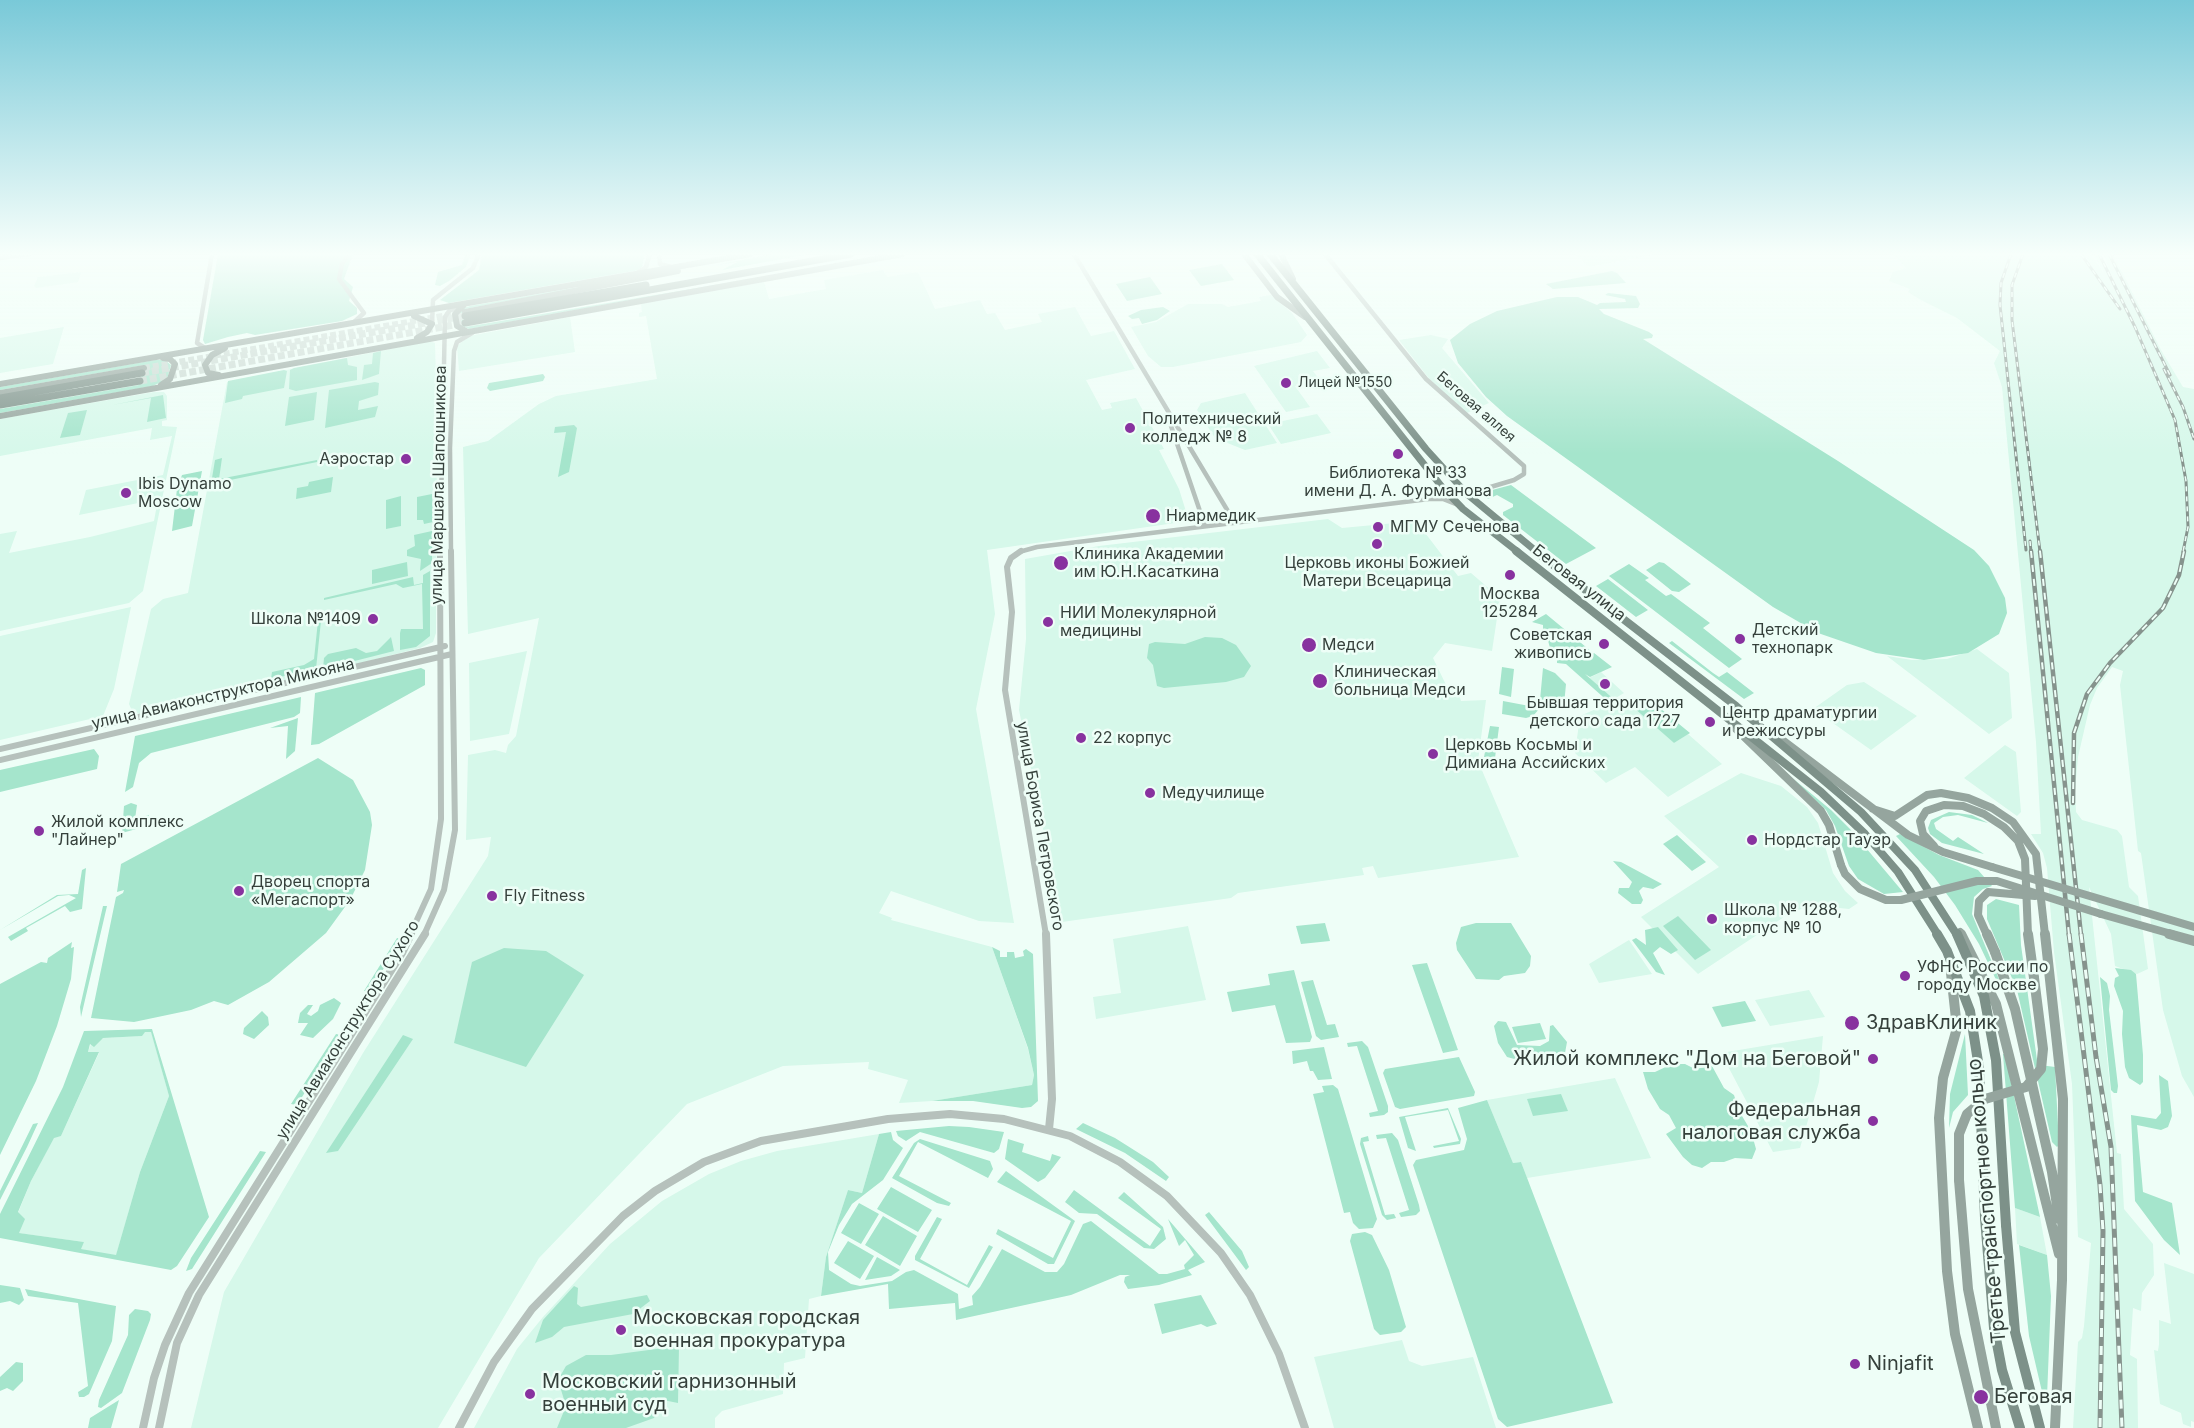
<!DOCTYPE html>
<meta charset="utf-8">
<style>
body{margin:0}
canvas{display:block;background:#eefef7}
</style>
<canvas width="2194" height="1428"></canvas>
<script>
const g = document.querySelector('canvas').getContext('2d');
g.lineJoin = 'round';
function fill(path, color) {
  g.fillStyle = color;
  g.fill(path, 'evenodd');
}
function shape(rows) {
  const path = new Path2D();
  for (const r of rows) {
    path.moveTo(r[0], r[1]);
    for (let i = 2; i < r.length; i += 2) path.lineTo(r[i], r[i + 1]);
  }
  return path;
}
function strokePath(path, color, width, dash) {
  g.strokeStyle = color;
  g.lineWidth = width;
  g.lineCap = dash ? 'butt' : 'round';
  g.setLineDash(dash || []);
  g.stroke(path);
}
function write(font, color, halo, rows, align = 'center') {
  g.font = font + ' Inter,sans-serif';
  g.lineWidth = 5;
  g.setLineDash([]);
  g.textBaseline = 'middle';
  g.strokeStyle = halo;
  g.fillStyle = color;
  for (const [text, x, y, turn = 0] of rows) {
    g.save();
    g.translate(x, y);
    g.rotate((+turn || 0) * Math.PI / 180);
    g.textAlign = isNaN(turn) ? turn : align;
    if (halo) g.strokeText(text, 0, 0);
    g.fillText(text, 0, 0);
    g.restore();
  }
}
const built = shape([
 [1575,254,1655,254,1589,267],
 [1893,254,2082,254,2092,266,2084,254,2091,254,2104,273,2094,254,2100,254,2110,271,2103,254,2113,254,2161,350,2183,387,2194,389,2194,1097,2182,1076,2163,1010,2141,853,2138,851,2120,685,2123,671,2112,667,2097,688,2090,705,2078,757,2075,790,2076,812,2082,820,2117,830,2122,836,2129,887,2138,896,2148,969,2137,974,2115,966,2111,934,2089,887,2117,1153,2121,1154,2124,1209,2153,1244,2154,1275,2142,1293,2141,1311,2133,1308,2130,1355,2137,1359,2138,1428,2073,1428,2078,1342,2082,1338,2084,1326,2091,1243,2078,1237,2072,1084,2054,952,2047,868,2043,853,2031,834,2041,834,2036,742,2002,387,1994,363,2000,351,1957,318,1919,299,1908,292,1910,289,1889,281,1893,272,1906,268],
 [883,270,887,277,918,272,935,309,980,300,987,314,995,313,1005,330,1042,322,1038,314,1075,307,1091,336,1114,331,1135,369,1086,380,1102,410,1112,408,1110,403,1136,398,1164,449,1159,450,1179,489,1189,521,987,550,995,614,976,709,1014,923,979,921,891,891,879,913,892,918,891,920,992,947,1028,1049,1034,1075,1032,1085,932,1101,899,1103,908,1080,868,1069,869,1062,783,1066,687,1104,539,1258,438,1428,191,1428,224,1292,363,1053,488,856,491,837,466,840,468,755,495,750,506,753,508,745,516,736,539,618,468,634,463,447,488,441,539,404,556,396,657,379,646,316,639,317,639,313,642,312,641,304,764,282,769,299,826,289,824,280],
 [81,272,78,282,36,288,34,286,38,277],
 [1271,295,1292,313,1307,335,1301,342,1173,367,1161,367,1148,356,1131,327,1156,322,1188,304,1222,304,1228,307,1261,301,1259,297],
 [570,317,575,352,459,371,457,346,469,336],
 [64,327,53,364,0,373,0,338],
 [1431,335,1448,339,1442,348,1489,403,1467,413,1431,381,1399,340],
 [429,341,435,343,437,412,436,633,433,642,420,648,296,679,142,714,133,713,129,704,151,609,163,599,188,593,227,382],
 [1317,351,1330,368,1313,371,1320,380,1295,386,1310,407,1286,412,1254,366],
 [154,392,164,392,167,396,167,420,162,421,162,426,177,427,143,591,129,603,0,631,0,534,17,531,9,553,90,537,154,521,158,499,79,515,86,490,163,475,172,436,150,440,152,428,0,456,0,419],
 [1245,393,1277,443,1245,450,1215,438,1197,410,1201,403],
 [1317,414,1331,433,1281,444,1268,424],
 [1328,519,1342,528,1416,521,1458,576,1471,573,1500,598,1492,651,1445,643,1433,658,1450,693,1458,692,1461,701,1486,700,1478,761,1519,857,1378,878,1373,866,1362,868,1364,875,1238,893,1231,898,1062,922,1019,710,1026,639,1025,559,1099,546],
 [131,607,114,689,103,716,0,740,0,636],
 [1977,649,2009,673,2012,718,1989,734,1887,656,1912,660,1947,659],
 [527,651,509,734,470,741,469,663],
 [1601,672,1624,693,1614,699,1589,678],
 [1864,682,1917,716,1871,750,1813,709,1847,685],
 [1623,697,1674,743,1688,734,1722,764,1668,797,1635,767,1606,783,1575,753,1580,716],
 [2005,745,2016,752,2021,812,2017,816,1964,778],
 [1741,773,1781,786,1807,807,1818,823,1833,873,1845,891,1858,903,1849,909,1812,905,1790,913,1698,974,1641,917,1719,867,1664,816],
 [1188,926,1206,1000,1096,1019,1093,997,1121,993,1113,939],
 [1629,940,1652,974,1599,983,1589,964],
 [1809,990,1825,1017,1770,1026,1755,1000],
 [151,1031,169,1096,140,1172,116,1256,80,1249,84,1242,18,1233,18,1213,31,1181,54,1137,61,1136,99,1053,88,1052,91,1044,103,1038,141,1036,144,1032],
 [1823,1036,1819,1082,1800,1148,1773,1152,1721,1053],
 [1615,1078,1651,1158,1527,1178,1521,1162,1513,1163,1487,1100],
 [879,1134,862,1193,848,1190,826,1257,821,1296,809,1299,805,1358,784,1363,783,1394,722,1411,715,1418,715,1428,474,1428,517,1349,543,1317,610,1244,662,1201,709,1174,741,1161,777,1151],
 [2015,1208,2040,1217,2047,1255,2017,1244],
 [2164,1263,2194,1274,2194,1422,2191,1421,2191,1427,2183,1424,2181,1413,2160,1404,2154,1350,2158,1351,2159,1344,2159,1320,2171,1324],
 [1402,1340,1409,1361,1422,1366,1473,1357,1496,1428,1334,1428,1314,1357]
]);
const green = shape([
 [218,254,353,254,344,279,353,287,349,301,357,308,357,314,342,321,255,335,247,333,228,337,205,344,203,340],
 [482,254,645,254,642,267,639,270,449,303,440,300,479,270],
 [773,254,810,254,722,270,737,262,716,265],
 [465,255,470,256,466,267,449,281,440,286,435,285,438,272,462,265],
 [1222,264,1234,280,1201,286,1189,270],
 [1612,271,1617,273,1626,283,1553,289,1546,284],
 [663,272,465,309,465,327,762,277,469,329,462,326,460,312,463,308,470,306],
 [1150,277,1162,294,1127,301,1116,284],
 [1608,293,1636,296,1640,304,1638,308,1599,309,1604,314,1649,332,1653,335,1652,338,1643,339,1838,461,1974,550,1989,566,2005,598,2007,613,1999,634,1968,653,1924,660,1876,653,1818,633,1773,607,1507,416,1486,397,1458,363,1450,340,1470,324,1497,311,1557,297,1578,297,1597,305,1600,303,1626,302,1625,299,1605,295],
 [1163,307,1170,311,1157,320,1142,324,1139,318,1132,319,1128,316,1141,310],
 [381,351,379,374,362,380,364,365,372,364,373,353],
 [347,358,348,365,357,367,357,380,296,391,289,389,290,370,294,368],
 [155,360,165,360,171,365,167,379,153,386,0,413,0,409,139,385,145,365,0,390,0,387],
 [284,370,287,371,284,388,243,396,242,399,225,403,228,381],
 [543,374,545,377,543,381,490,391,487,388,489,383],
 [375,382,379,383,378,395,359,401,358,410,378,406,375,417,325,428,329,390],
 [317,392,314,420,285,426,289,397],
 [163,395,166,418,147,422,151,398,112,405],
 [87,410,80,435,60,438,68,413],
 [574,425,577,428,569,472,558,477,566,432,554,433,555,427],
 [222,458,219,479,317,460,317,462,211,484,215,460],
 [202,471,192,526,172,531,177,489,182,475],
 [333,477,331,492,296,499,297,488,308,486,309,482],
 [1511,485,1596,548,1566,564,1503,515,1503,512,1513,507,1513,504,1497,495,1488,499,1481,493],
 [432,494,433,522,424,524,423,520,417,520,417,497],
 [401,496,401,526,386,529,386,500],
 [432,531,432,563,420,571,421,559,407,556,407,550,415,546,414,535],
 [407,562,408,576,372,584,372,570],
 [1659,562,1664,563,1691,584,1679,592,1672,591,1646,570],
 [1629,564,1649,578,1645,580,1666,596,1671,594,1710,623,1703,628,1742,659,1729,668,1609,576],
 [430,571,430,636,416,647,400,650,400,633,401,629,423,629,422,584,403,588,396,584,324,600,324,598,413,577,414,585,423,583,423,575],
 [1608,579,1648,610,1636,617,1596,586],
 [319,611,322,611,316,669,271,679,272,672,304,665,314,659],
 [1546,614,1592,652,1591,655,1594,653,1612,667,1590,677,1585,674,1616,701,1611,704,1566,664,1557,663,1557,650,1550,648,1546,633,1543,633,1543,625,1532,622],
 [391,637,394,651,323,669,324,658,328,654,356,648,366,653,377,651],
 [1205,637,1222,638,1236,645,1251,666,1244,677,1226,682,1164,688,1157,686,1153,665,1147,658,1149,644,1155,642,1185,644],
 [1672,641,1713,673,1719,677,1727,672,1754,693,1744,699,1669,643],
 [1502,667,1514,669,1511,697,1499,694],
 [421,668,425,670,425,685,319,744,311,745,315,693],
 [1543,668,1555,673,1566,684,1564,705,1540,700],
 [301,697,300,713,294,717,151,753,139,763,133,787,125,792,135,736],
 [1649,698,1668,715,1690,733,1674,743,1633,707],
 [1503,701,1540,708,1533,716,1526,718,1502,714],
 [298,718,295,751,286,759,288,726,270,728],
 [1490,726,1499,727,1495,758,1484,757],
 [94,749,99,756,97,769,0,792,0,770],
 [318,758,353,780,370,812,372,825,365,870,350,900,326,933,269,982,228,1005,214,1001,191,1010,134,1022,91,1018,116,897,123,893,124,890,117,892,121,864],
 [1779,767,1831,810,1850,829,1903,892,1884,894,1858,879,1849,866,1835,826,1826,810],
 [131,803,137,805,135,819,149,815,147,826,122,833,124,806],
 [1949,812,1972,815,1988,823,1958,815,1943,817,1934,823,1936,829,1953,841,1958,837,1984,854,1942,843,1930,834,1928,828,1931,820],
 [1900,834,1939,855,1978,870,1992,886,1983,889,1974,897,1972,914,2001,984,1998,984,1979,944,1955,905,1934,877,1896,836],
 [1677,835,1706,862,1692,871,1663,844],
 [1613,861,1621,862,1662,884,1653,889,1643,887,1639,891,1643,900,1641,904,1632,904,1618,893,1619,888,1629,888,1632,882],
 [86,868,82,909,70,912,65,906,26,928,28,931,11,941,8,937,1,941,76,898,69,895,58,896,0,930,57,895,78,894,82,870],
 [1996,899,2019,905,2021,945,2037,1060,2040,1065,2055,1067,2059,1145,2057,1147,2052,1142,2017,990,1987,919,1987,905],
 [103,906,107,906,81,1017,80,1007],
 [1678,916,1711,950,1695,960,1663,926],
 [1325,923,1330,941,1301,944,1296,926],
 [1476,923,1511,923,1531,956,1530,966,1525,973,1504,976,1499,980,1476,979,1457,950,1456,943,1461,927],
 [1658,927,1678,950,1671,954,1660,947,1653,953,1665,975,1656,972,1632,940,1636,938,1646,945,1645,930],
 [397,938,402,939,369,992,364,991],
 [72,942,71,948,74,947,71,979,57,1026,36,1081,0,1155,0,984,41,962,47,963,48,958],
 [992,947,1000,951,1000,957,1007,957,1007,952,1014,952,1015,958,1024,956,1023,951,1026,949,1033,954,1038,1101,1031,1107,1022,1108,973,1101,932,1101,1032,1085,1034,1075,1028,1048],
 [504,948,546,951,584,975,526,1067,454,1043,472,962],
 [1427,963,1458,1050,1443,1053,1412,965],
 [2115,968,2131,970,2136,974,2143,1055,2143,1082,2140,1085,2129,1078,2125,1067,2122,1034,2123,1011,2114,986,2115,978,2119,976],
 [1294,970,1312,1037,1310,1042,1286,1043,1275,1005,1232,1012,1227,992,1270,985,1268,974],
 [2100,977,2107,983,2110,996,2109,1010,2118,1086,2117,1093,2114,1093,2111,1090],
 [1313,980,1327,1025,1335,1024,1339,1037,1321,1040,1316,1036,1301,982],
 [334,998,341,1003,333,1019,313,1038,300,1035,308,1023,298,1023,300,1013,308,1005,313,1005,307,1014,311,1016,318,1011,320,1005],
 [1745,1001,1756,1021,1722,1027,1712,1007],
 [262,1011,268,1017,269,1025,254,1039,243,1034,244,1028],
 [1498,1021,1506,1022,1517,1045,1540,1046,1549,1041,1550,1026,1553,1025,1567,1042,1565,1053,1559,1055,1531,1052,1522,1061,1507,1057,1498,1043,1494,1026],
 [1540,1023,1546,1039,1518,1043,1512,1027],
 [152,1029,209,1217,177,1266,171,1270,0,1238,0,1214,63,1087,84,1031],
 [145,1032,151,1032,169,1096,140,1172,116,1255,81,1249,84,1242,19,1233,25,1219,18,1212,31,1181,54,1138,61,1136,99,1052,88,1052,90,1044,94,1047,103,1038,142,1036],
 [336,1034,341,1035,297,1105,291,1104],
 [1965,1034,1968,1095,1953,1112,1949,1128,1950,1094],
 [403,1035,413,1039,338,1151,326,1153],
 [1362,1041,1368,1047,1388,1106,1388,1112,1384,1115,1370,1117,1369,1113,1378,1111,1357,1046,1348,1047,1347,1043],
 [1324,1047,1332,1079,1318,1080,1313,1071,1310,1071,1307,1061,1293,1064,1292,1051],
 [2003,1054,2005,1054,2040,1217,2015,1208],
 [1459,1057,1475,1092,1474,1096,1400,1109,1395,1107,1383,1073,1385,1069],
 [1672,1064,1685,1064,1695,1069,1712,1066,1724,1088,1734,1095,1739,1111,1751,1131,1756,1149,1752,1159,1735,1158,1724,1162,1711,1162,1702,1168,1692,1165,1683,1157,1666,1134,1676,1128,1669,1115,1660,1109,1648,1089,1643,1072,1655,1072],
 [2159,1075,2168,1081,2172,1116,2168,1127,2161,1130,2137,1125,2143,1192,2172,1203,2180,1255,2164,1240,2135,1201,2131,1115,2156,1119,2161,1113],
 [1333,1085,1338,1089,1377,1219,1373,1228,1359,1229,1353,1223,1350,1212,1344,1213,1313,1094,1324,1092,1322,1086],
 [1561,1094,1568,1111,1533,1116,1527,1099],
 [1487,1100,1513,1163,1521,1162,1613,1403,1507,1427,1498,1419,1413,1165,1416,1160,1464,1150,1467,1139,1458,1108],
 [1448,1108,1461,1139,1460,1144,1434,1148,1433,1146,1459,1141,1448,1110,1405,1117,1416,1151,1408,1148,1399,1117],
 [38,1123,27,1147,0,1200,0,1191,33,1124],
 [1083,1123,1115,1138,1153,1162,1169,1177,1166,1181,1125,1153,1076,1129],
 [949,1126,969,1127,1004,1132,999,1149,994,1153,920,1132,906,1141,898,1136,896,1131],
 [891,1132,893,1140,903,1148,883,1180,852,1204,839,1225,828,1252,829,1270,851,1284,860,1286,892,1281,906,1272,914,1270,958,1294,959,1309,973,1305,972,1296,980,1287,1002,1249,1045,1272,1057,1272,1064,1264,1083,1224,1091,1221,1159,1274,1167,1274,1185,1269,1184,1265,1194,1255,1185,1240,1179,1246,1168,1219,1205,1262,1188,1270,1192,1275,1159,1285,1128,1289,1124,1282,1125,1277,1130,1275,1120,1275,1071,1295,956,1320,955,1303,889,1309,888,1284,821,1296,826,1257,848,1190,862,1193,879,1134],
 [1392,1133,1398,1140,1419,1205,1420,1211,1416,1215,1401,1217,1399,1213,1409,1210,1386,1138,1377,1139,1376,1135],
 [1368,1136,1369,1141,1363,1142,1385,1215,1394,1214,1396,1218,1387,1220,1382,1215,1360,1144,1361,1138],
 [920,1139,990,1161,993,1169,988,1178,918,1142,899,1176,951,1203,949,1206,937,1203,892,1178,914,1143],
 [1008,1139,1024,1144,1022,1152,1050,1161,1052,1154,1061,1157,1045,1178,1038,1182,1005,1159],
 [260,1151,266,1152,192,1269,186,1271,191,1258],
 [1006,1171,1075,1221,1054,1264,1048,1264,996,1234,998,1229,1053,1258,1071,1221,997,1182],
 [891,1187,932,1210,918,1232,877,1209],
 [1074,1190,1150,1246,1161,1229,1118,1198,1124,1192,1163,1227,1166,1239,1154,1249,1144,1248,1097,1214,1079,1213,1065,1202],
 [859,1203,879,1214,861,1244,841,1233],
 [1209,1212,1242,1251,1249,1267,1246,1270,1205,1215],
 [883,1216,917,1236,900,1266,865,1245],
 [937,1217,942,1219,920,1259,967,1285,989,1245,993,1247,969,1288,915,1260,915,1256],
 [1365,1232,1372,1235,1389,1270,1406,1327,1401,1332,1380,1335,1374,1329,1350,1241,1352,1234],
 [848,1241,874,1256,860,1279,834,1263],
 [2019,1245,2047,1255,2051,1296,2047,1397,2043,1396,2029,1336],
 [877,1257,900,1270,891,1276,865,1280],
 [0,1285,20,1288,24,1300,19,1305,10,1301,0,1303],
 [574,1286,578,1288,577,1304,581,1307,647,1295,650,1301,633,1314,564,1327,552,1337,535,1343,543,1320],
 [25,1289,116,1306,112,1341,89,1394,84,1397,79,1397,78,1392,88,1386,78,1303,28,1296],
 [1201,1295,1217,1324,1207,1327,1201,1324,1162,1334,1154,1304],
 [135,1309,148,1311,151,1314,150,1320,122,1393,101,1408,98,1407,99,1400,128,1335,129,1315],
 [679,1346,678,1403,663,1400,654,1418,626,1428,557,1428,566,1406,558,1380,566,1366,586,1355,611,1355],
 [16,1362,23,1363,23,1381,13,1391,7,1388,0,1391,0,1377],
 [119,1400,111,1428,88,1428,90,1418]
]);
const secondaryTunnel = shape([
 [144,368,465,312]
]);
const primaryTunnel = shape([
 [142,373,465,316],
 [140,381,465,323]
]);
const tertiaryFar2 = shape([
 [349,254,342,264,339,279,364,313,353,323],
 [659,254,660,264,671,267],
 [1074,254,1235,523],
 [1325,254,1426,379,1524,466,1524,474,1514,480,1467,494],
 [0,258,29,254],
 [637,273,646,267,650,254],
 [432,324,433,300,473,268,479,254],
 [205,348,197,343,212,254],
 [1170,423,1205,526],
 [440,552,445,317,449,311,461,306],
 [451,552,450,448,454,351,457,342,472,333],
 [1019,552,1037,547,1429,499,1443,499,1458,505]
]);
const tertiaryFar1 = shape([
 [1021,551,1011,558,1007,567,1012,612,1005,690,1046,935],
 [0,749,445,646],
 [0,760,452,654],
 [410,935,431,889,441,819,440,551],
 [424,935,444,890,455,830,451,551]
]);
const tertiary = shape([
 [1046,934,1052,1099,1049,1129],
 [143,1428,154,1378,165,1345,189,1293,402,953,411,934],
 [159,1428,177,1343,199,1295,425,934],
 [459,1428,494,1362,532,1309,623,1216,655,1191,704,1162,761,1141,888,1119,950,1114,1004,1119,1070,1136,1120,1162,1167,1196,1221,1253,1250,1295,1279,1354,1305,1428]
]);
const secondaryFar2 = shape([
 [1244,254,1277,297,1305,317],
 [1281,254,1293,279],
 [464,305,455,314,457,326,466,331],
 [465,312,678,271],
 [414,316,432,324,427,332,417,338],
 [219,375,208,373,205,365,212,355,225,348],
 [0,384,751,254],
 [161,385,170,379,175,364,170,359,163,358],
 [0,393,144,368],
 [0,416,903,254]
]);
const secondaryFar1 = shape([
 [1732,725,1821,811,1829,825,1841,865],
 [1773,733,1908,835,1943,852,1992,867],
 [1873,809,1895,816,1927,795,1941,793,1968,798,1992,808,2013,822,2036,854,2045,935],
 [1934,846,1923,834,1920,821,1926,811,1944,805,1963,806,1984,814,2004,827,2018,841,2025,859,2028,935],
 [2101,914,2175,935],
 [1960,932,1962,935]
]);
const secondary = shape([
 [1961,934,1996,1004,2059,1254],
 [2028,934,2034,978],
 [2045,934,2063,1099,2062,1280,2055,1428],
 [2169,934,2194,941],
 [1995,952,2015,1009,2052,1172,2059,1219],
 [1951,973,1957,1028,1943,1078,1939,1118,1947,1271,1955,1334,1978,1428],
 [1959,1180,1968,1289,1996,1428]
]);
const primaryFar2 = shape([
 [1257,254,1442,487,1463,509,1518,552],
 [1270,254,1426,449,1467,494,1537,552],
 [465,316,646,285],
 [465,323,851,254],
 [0,398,142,373],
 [0,405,140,381]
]);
const primaryFar1 = shape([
 [1516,551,1821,792,1865,834,1898,872,1938,935],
 [1535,551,1736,706,1861,812,1915,870,1957,935]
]);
const primary = shape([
 [1937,934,1947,951,1970,1011,1979,1068,1985,1218],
 [1957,934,1984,996,1996,1060,2006,1225]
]);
const railFar2 = shape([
 [2011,254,2001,283,2000,305,2026,550],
 [2023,254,2012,285,2012,320,2040,552],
 [2081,254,2120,309],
 [2099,254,2135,327,2175,420,2186,481,2188,527,2183,552],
 [2109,254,2170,375],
 [2164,369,2183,407,2194,439],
 [2030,541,2031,552]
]);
const railFar1 = shape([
 [2031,551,2069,935],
 [2040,551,2081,935],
 [2073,803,2074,733,2087,694,2110,663,2163,608,2179,575,2184,551]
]);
const rail = shape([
 [2069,934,2100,1185,2103,1231,2100,1428],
 [2081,934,2096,1057,2111,1147,2122,1428]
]);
const secondaryBridgeFar1 = shape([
 [1841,865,1845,874,1860,889,1886,900,1901,900,1977,881,1997,881,2101,914],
 [1992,867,2194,927],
 [1987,935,1978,915,1979,901,1988,892,2035,896]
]);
const secondaryBridge = shape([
 [1987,934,1995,952],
 [1959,1180,1959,1134,1967,1114,1985,1099,2026,1087,2041,1069,2043,1049,2034,978]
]);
const primaryBridge = shape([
 [1985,1218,1994,1328,2002,1370,2020,1428],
 [2006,1225,2015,1332,2040,1428]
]);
const markers = [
 [1286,383,6,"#88329f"],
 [1130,428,6,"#88329f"],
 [1398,454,6,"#88329f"],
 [406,459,6,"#88329f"],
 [126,493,6,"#88329f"],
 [1153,516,8,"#88329f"],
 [1378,527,6,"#88329f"],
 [1377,544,6,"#88329f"],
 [1061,563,8,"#88329f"],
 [1510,575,6,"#88329f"],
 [373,619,6,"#88329f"],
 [1048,622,6,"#88329f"],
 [1740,639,6,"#88329f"],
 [1604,644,6,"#88329f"],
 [1309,645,8,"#88329f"],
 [1320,681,8,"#88329f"],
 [1605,684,6,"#88329f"],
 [1710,722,6,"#88329f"],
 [1081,738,6,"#88329f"],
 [1433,754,6,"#88329f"],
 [1150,793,6,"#88329f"],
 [39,831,6,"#88329f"],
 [1752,840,6,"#88329f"],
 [239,891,6,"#88329f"],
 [492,896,6,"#88329f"],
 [1712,919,6,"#88329f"],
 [1905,976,6,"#88329f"],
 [1852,1023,8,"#88329f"],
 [1873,1059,6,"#88329f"],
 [1873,1121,6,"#88329f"],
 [621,1330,6,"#88329f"],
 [1855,1364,6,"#88329f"],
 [530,1394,6,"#88329f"],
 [1981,1397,8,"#88329f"]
];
const farPoinames = [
 ["Лицей №1550",1298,383]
];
const farStreetnames = [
 ["Беговая аллея",1476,407,41]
];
const poiNames = [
 ["Политехнический",1142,419],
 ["колледж № 8",1142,437],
 ["Аэростар",394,459,"right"],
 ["Библиотека № 33",1398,473,"center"],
 ["имени Д. А. Фурманова",1398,491,"center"],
 ["Ibis Dynamo",138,484],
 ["Moscow",138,502],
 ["Ниармедик",1166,516],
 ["МГМУ Сеченова",1390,527],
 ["Клиника Академии",1074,554],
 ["им Ю.Н.Касаткина",1074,572],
 ["Церковь иконы Божией",1377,563,"center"],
 ["Матери Всецарица",1377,581,"center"],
 ["Москва",1510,594,"center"],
 ["125284",1510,612,"center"],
 ["НИИ Молекулярной",1060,613],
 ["медицины",1060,631],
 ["Школа №1409",361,619,"right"],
 ["Детский",1752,630],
 ["технопарк",1752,648],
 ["Советская",1592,635,"right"],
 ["живопись",1592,653,"right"],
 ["Медси",1322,645],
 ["Клиническая",1334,672],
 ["больница Медси",1334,690],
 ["Бывшая территория",1605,703,"center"],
 ["детского сада 1727",1605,721,"center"],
 ["Центр драматургии",1722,713],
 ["и режиссуры",1722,731],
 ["22 корпус",1093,738],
 ["Церковь Косьмы и",1445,745],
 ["Димиана Ассийских",1445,763],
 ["Медучилище",1162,793],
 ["Жилой комплекс",51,822],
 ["\"Лайнер\"",51,840],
 ["Нордстар Тауэр",1764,840],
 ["Дворец спорта",251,882],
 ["«Мегаспорт»",251,900],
 ["Fly Fitness",504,896],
 ["Школа № 1288,",1724,910],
 ["корпус № 10",1724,928],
 ["УФНС России по",1917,967],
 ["городу Москве",1917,985]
];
const streetNames = [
 ["улица Маршала Шапошникова",439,485,-89],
 ["Беговая улица",1579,583,38],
 ["улица Авиаконструктора Микояна",223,694,-13],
 ["улица Бориса Петровского",1040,826,80],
 ["улица Авиаконструктора Сухого",348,1030,-58]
];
const nearPoinames = [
 ["ЗдравКлиник",1866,1023],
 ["Жилой комплекс \"Дом на Беговой\"",1861,1059,"right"],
 ["Федеральная",1861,1110,"right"],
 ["налоговая служба",1861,1133,"right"],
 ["Московская городская",633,1318],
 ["военная прокуратура",633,1341],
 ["Ninjafit",1867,1364],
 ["Московский гарнизонный",542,1382],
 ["военный суд",542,1405],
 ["Беговая",1994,1397]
];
const nearStreetnames = [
 ["Третье транспортное кольцо",1987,1201,-95]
];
fill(built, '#d6f8ea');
fill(green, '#a5e5cc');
strokePath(secondaryTunnel, '#c9d8d1', 6, [6, 3]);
strokePath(primaryTunnel, '#c9d8d1', 7, [7, 3]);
strokePath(tertiaryFar2, '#b6c1bc', 4.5);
strokePath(tertiaryFar1, '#b6c1bc', 6);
strokePath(tertiary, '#b6c1bc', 8);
strokePath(secondaryFar2, '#95a59e', 6);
strokePath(secondaryFar1, '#95a59e', 8);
strokePath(secondary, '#95a59e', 10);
strokePath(primaryFar2, '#7d9189', 7);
strokePath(primaryFar1, '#7d9189', 8);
strokePath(primary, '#7d9189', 10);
strokePath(railFar2, '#86938d', 3);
strokePath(railFar1, '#86938d', 4.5);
strokePath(rail, '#86938d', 5);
strokePath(railFar2, '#eefef7', 1.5, [5]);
strokePath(railFar1, '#eefef7', 2, [7]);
strokePath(rail, '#eefef7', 3, [9]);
strokePath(secondaryBridgeFar1, '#95a59e', 8);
strokePath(secondaryBridge, '#95a59e', 10);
strokePath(primaryBridge, '#7d9189', 10);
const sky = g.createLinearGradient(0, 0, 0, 454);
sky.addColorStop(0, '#79c9d8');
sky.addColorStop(0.56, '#f7fffb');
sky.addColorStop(1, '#f7fffb00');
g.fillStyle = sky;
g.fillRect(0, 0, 2194, 454);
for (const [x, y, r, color] of markers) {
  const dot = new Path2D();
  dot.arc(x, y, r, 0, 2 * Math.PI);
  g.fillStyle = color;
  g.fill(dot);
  strokePath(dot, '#eefef7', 2);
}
write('14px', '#35403b', '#eefef7', farPoinames, 'left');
write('14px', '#35403b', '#eefef7', farStreetnames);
write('16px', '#35403b', '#eefef7', poiNames, 'left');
write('16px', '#35403b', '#eefef7', streetNames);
write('20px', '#35403b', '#eefef7', nearPoinames, 'left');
write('20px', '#35403b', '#eefef7', nearStreetnames);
</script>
